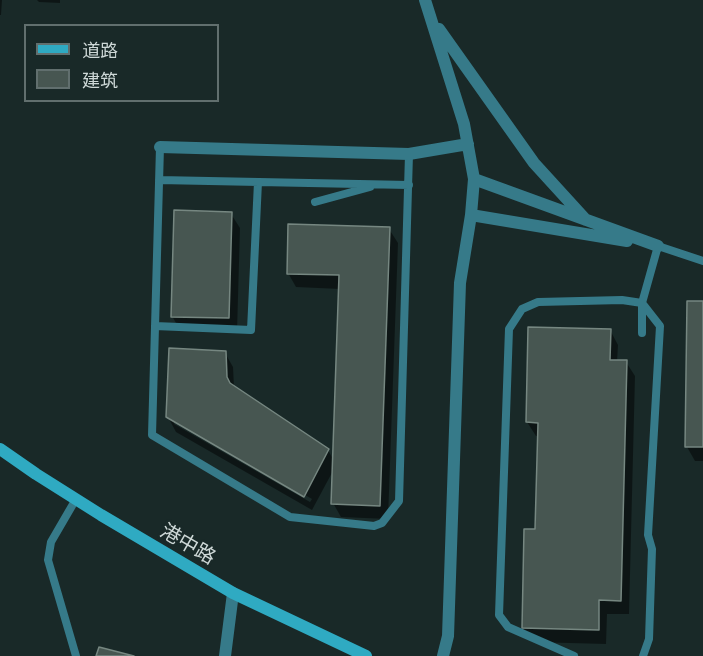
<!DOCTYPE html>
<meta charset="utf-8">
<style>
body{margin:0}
#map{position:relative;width:703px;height:656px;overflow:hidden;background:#192928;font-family:Ubuntu,"Noto Sans SC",sans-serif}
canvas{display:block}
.legend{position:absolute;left:24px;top:24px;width:195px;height:78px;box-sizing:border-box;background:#192928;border:2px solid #616f6e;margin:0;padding:8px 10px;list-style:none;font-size:18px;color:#ced8d7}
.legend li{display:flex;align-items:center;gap:12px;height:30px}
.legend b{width:30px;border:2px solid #616f6e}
</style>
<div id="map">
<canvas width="703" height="656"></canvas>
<ul class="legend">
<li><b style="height:8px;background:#2faac2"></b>道路</li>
<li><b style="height:16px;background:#475651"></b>建筑</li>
</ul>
</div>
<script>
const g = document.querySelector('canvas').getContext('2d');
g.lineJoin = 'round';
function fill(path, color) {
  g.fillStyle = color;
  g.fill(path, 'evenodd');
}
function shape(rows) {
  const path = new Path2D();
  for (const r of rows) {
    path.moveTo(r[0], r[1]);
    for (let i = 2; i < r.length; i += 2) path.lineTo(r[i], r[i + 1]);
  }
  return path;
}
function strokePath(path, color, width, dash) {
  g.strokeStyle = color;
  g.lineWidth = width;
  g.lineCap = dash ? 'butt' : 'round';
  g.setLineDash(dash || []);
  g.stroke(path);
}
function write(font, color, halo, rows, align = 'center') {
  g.font = font + ' Ubuntu,"Noto Sans SC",sans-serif';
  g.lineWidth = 5;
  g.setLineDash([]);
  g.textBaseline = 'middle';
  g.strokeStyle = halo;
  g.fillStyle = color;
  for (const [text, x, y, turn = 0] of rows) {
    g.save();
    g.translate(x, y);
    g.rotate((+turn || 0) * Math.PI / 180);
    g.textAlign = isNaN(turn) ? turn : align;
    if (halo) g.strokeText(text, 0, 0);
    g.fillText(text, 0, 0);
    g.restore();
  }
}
const shadow = shape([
 [0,0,2,0,1,15,0,15],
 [37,0,60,0,60,3,39,2],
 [231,214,240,228,237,332,180,330,172,316],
 [389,229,398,243,388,519,341,517,333,503,334,469,312,510,176,432,168,417,225,353,233,367,234,387,328,450,334,461,340,289,296,287,288,273],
 [174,420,312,499,310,502,174,424],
 [703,302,703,461,695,461,687,447],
 [610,330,618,345,617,362,626,362,635,376,629,614,607,614,606,644,532,642,523,628,536,531,539,436,536,436,527,422]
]);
const building = shape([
 [174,210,232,212,229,318,171,317,174,210],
 [288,224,390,227,380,506,331,504,339,275,287,274,288,224],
 [687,301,703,301,703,447,685,447,687,301],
 [528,327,611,329,610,360,627,360,621,601,599,600,599,630,522,628,524,529,535,529,538,423,526,422,528,327],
 [169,348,226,351,227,377,230,383,329,449,304,497,166,417,169,348],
 [99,647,134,656,96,656,99,647]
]);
const lane = shape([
 [160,147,152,435,290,517,374,526,382,523,399,501,409,154],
 [159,180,409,185],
 [315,202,370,187],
 [155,326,251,330,258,182],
 [642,333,642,303,658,246,703,261],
 [76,499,51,542,48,560,76,656],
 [574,656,508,627,499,615,509,329,522,309,538,302,622,300,642,303,660,326,648,535,652,549,649,639,643,656]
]);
const street = shape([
 [425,0,464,124,474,179,471,215,460,283,448,636,443,656],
 [439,29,534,163,586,220],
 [160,147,409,154,468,144],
 [474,179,658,246],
 [471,215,627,241],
 [225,656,233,593]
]);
const secondary = shape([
 [0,449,36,474,101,515,233,593,366,656]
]);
const streetNames = [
 ["港中路",188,544,30]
];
fill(shadow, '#0007');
fill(building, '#475651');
strokePath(building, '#768781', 1.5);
strokePath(lane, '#367a89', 8);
strokePath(street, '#367a89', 12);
strokePath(secondary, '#2faac2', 12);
write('20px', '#ced8d7', '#192928', streetNames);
</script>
